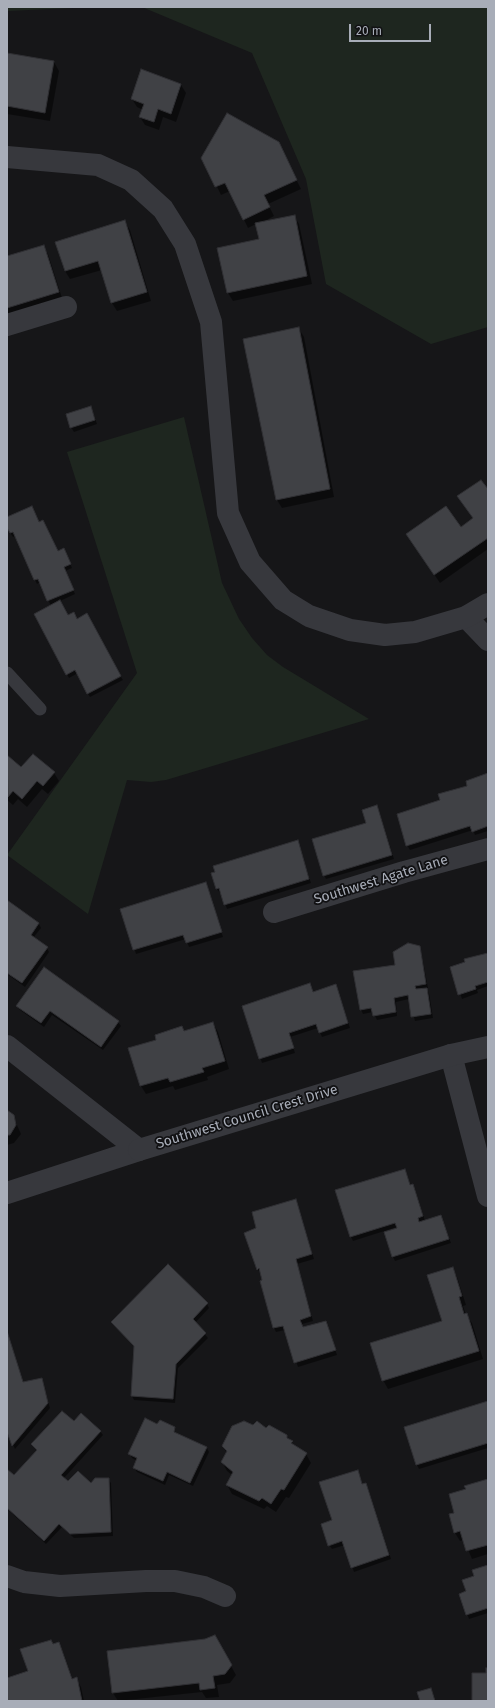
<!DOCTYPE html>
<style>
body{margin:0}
#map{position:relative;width:495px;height:1708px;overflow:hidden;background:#161618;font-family:"Fira Sans",sans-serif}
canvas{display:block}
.frame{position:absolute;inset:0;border:8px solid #a8adb8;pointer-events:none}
.scale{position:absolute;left:349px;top:24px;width:82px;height:18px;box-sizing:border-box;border:2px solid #a8adb8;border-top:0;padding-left:5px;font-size:12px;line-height:14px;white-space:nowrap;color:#a8adb8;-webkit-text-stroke:3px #111113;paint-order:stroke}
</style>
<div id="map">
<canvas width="495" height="1708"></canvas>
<div class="frame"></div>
<div class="scale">20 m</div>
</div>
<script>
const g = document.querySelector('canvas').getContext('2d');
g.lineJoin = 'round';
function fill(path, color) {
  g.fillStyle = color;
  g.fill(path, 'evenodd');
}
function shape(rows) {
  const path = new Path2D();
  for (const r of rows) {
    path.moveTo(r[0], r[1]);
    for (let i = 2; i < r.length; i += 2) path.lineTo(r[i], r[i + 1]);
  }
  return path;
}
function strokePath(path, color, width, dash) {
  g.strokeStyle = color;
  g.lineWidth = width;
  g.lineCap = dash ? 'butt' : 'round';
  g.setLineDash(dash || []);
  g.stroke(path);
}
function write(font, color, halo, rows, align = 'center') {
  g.font = font + ' "Fira Sans",sans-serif';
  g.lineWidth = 3.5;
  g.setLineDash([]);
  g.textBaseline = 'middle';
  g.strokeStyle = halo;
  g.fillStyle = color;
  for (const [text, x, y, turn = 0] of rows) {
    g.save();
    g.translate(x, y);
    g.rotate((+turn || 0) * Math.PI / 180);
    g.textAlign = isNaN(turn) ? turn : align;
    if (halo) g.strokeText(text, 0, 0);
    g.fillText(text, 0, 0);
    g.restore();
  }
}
const green = shape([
 [7,7,95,7,7,11],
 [142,7,488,7,488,327,431,344,326,284,306,179,252,53],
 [184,417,222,583,239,619,252,638,267,655,283,667,369,719,166,780,151,782,127,780,88,914,7,855,137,673,67,452]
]);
const shadow = shape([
 [7,54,54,62,59,71,50,121,7,114],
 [181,85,186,93,176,122,163,117,159,130,145,125,140,117,143,110,137,107,132,99],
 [278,143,301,189,268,204,274,216,263,222,294,216,299,224,312,284,233,301,228,293,260,240,256,224,248,228,230,191,221,195,203,158],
 [125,222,130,230,151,301,117,311,112,303,102,270,70,279,65,271],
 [43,246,48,254,63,301,7,318,7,257],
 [299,329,304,337,334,497,282,508,277,500],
 [91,407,97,424,74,432,71,427],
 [488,491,488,549,440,583,412,542,461,528,474,519],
 [7,518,39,523,58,552,66,554,72,568,65,571,75,594,60,601,78,673,69,678,35,614,51,606,40,582,37,584,35,580,16,536,13,537,10,533,7,525],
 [121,677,123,680,90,697,88,694],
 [7,756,22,769,54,773,59,781,48,794,42,789,27,807,18,799,13,805,7,800],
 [488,775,488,831,475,835,473,830,410,850,407,845,441,801],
 [379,811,394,859,326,879,324,875],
 [297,841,311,883,227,909,221,892,220,893,217,889,213,873],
 [206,884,223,937,189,947,186,939,136,954,122,909],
 [7,901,39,924,41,928,33,938,47,948,49,952,25,987,7,974],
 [419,946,421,951,428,988,426,988,429,993,433,1018,415,1021,409,999,396,1002,397,1016,377,1020,373,1012,363,1014,361,1010,355,972,396,965],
 [488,954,488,986,477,990,478,993,462,999,451,967],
 [44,969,118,1022,121,1026,103,1050,52,1015,44,1027,20,1010,17,1006],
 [336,986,350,1028,322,1037,318,1028,290,1037,295,1053,262,1063,243,1006,313,993],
 [213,1023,218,1032,229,1069,207,1077,208,1080,175,1090,173,1086,146,1094,141,1086,129,1049],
 [7,1112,13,1116,21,1134,14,1143,7,1145],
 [404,1170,410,1186,412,1185,415,1189,425,1221,441,1216,451,1243,395,1261,393,1257,397,1227,353,1241,351,1237],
 [296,1200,314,1259,297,1264,313,1321,302,1324,303,1328,326,1322,337,1355,298,1367,285,1330,276,1332,274,1328,261,1273,258,1270,246,1233,257,1228],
 [452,1268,457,1277,466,1305,463,1306,466,1315,472,1323,483,1359,388,1389,383,1380,443,1322],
 [207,1304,209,1308,195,1323,208,1338,178,1368,175,1403,134,1400,132,1396,135,1347,112,1322],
 [7,1330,23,1383,41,1379,50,1408,15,1449,8,1433,7,1434],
 [488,1402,488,1448,419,1469,417,1465],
 [74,1422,100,1431,103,1435,64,1478,68,1482,92,1484,108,1479,111,1483,113,1536,74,1538,62,1527,46,1544,7,1509,7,1471,14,1477,37,1451,33,1444],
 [174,1428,176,1434,207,1448,209,1452,193,1486,169,1475,165,1485,137,1472,134,1468,137,1461,132,1458,130,1454],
 [266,1429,287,1436,295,1447,306,1454,311,1463,289,1498,286,1497,276,1512,267,1506,264,1509,232,1494,227,1485,232,1475,227,1471,222,1462,227,1453,223,1446],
 [357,1472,363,1485,366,1484,368,1488,391,1559,354,1572,345,1545,332,1549,329,1545],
 [488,1480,488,1554,472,1559,464,1540,460,1541,455,1533,450,1515,456,1513,467,1490],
 [488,1566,488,1613,469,1619,460,1594,467,1592,475,1577],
 [215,1637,236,1675,230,1683,217,1685,219,1697,206,1698,202,1692,118,1701,113,1693],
 [58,1643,63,1652,73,1680,76,1679,81,1687,84,1701,7,1701,7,1679,29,1672]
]);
const building = shape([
 [7,53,54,61,45,113,7,106,7,53],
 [141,69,181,84,171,114,158,109,154,122,139,117,144,104,131,99,141,69],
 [227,113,279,142,297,180,264,195,270,207,243,220,225,183,215,187,201,158,227,113],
 [295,215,307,276,227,293,217,248,259,239,255,223,295,215],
 [125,220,147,292,111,303,98,261,65,271,55,242,125,220],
 [44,245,59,292,7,308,7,256,44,245],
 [299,327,330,489,276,500,243,339,299,327],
 [91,406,95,420,70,428,66,414,91,406],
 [481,480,488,489,488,538,434,575,406,534,446,506,461,527,473,518,457,496,481,480],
 [32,506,39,522,43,520,58,551,64,548,71,564,64,567,74,590,47,601,38,579,34,580,13,532,10,533,7,528,7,517,32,506],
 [60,600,68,615,74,612,77,619,87,613,121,676,87,694,75,670,66,675,34,614,60,600],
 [33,754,55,772,43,786,37,781,22,799,13,791,8,797,7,755,21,767,33,754],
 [488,773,488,826,472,832,470,826,406,846,397,814,440,800,438,794,467,786,466,781,488,773],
 [377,805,392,855,323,876,312,839,366,823,362,810,377,805],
 [298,840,309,879,224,905,219,888,216,889,211,873,215,872,213,866,298,840],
 [206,882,222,932,186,943,183,935,133,950,120,909,206,882],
 [7,900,39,923,31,935,48,947,22,983,7,973,7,900],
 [408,943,420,946,426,984,415,986,416,989,427,988,431,1014,411,1017,408,995,394,998,396,1012,373,1016,371,1008,360,1010,353,971,395,965,393,952,408,943],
 [488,953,488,982,475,986,476,989,458,995,450,967,465,962,464,959,488,953],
 [44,967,119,1021,101,1047,50,1011,41,1023,16,1006,44,967],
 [310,983,313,992,336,984,348,1023,319,1033,316,1024,289,1033,294,1048,259,1059,242,1006,310,983],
 [213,1022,225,1061,202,1068,204,1072,170,1082,168,1078,140,1086,128,1048,156,1040,155,1035,182,1026,184,1031,213,1022],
 [7,1110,14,1115,16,1125,10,1135,7,1135,7,1110],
 [405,1169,410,1185,413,1184,423,1216,418,1218,419,1222,441,1215,449,1239,392,1257,384,1232,397,1228,395,1223,350,1237,335,1190,405,1169],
 [296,1199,312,1254,296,1259,311,1316,300,1320,303,1327,326,1321,336,1350,294,1363,283,1326,273,1328,260,1281,262,1280,259,1268,257,1270,244,1233,256,1228,252,1212,296,1199],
 [168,1264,208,1303,193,1319,206,1333,176,1364,173,1399,131,1396,134,1346,111,1322,168,1264],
 [453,1267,462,1296,459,1297,464,1314,467,1313,479,1351,382,1381,370,1343,442,1321,427,1275,453,1267],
 [7,1331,23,1382,42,1378,48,1403,12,1446,7,1432,7,1331],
 [488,1401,488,1443,416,1465,404,1427,488,1401],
 [62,1411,74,1421,81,1413,101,1431,61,1475,68,1481,78,1471,91,1483,95,1478,109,1478,111,1532,70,1534,59,1524,44,1541,7,1508,7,1469,14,1475,37,1450,31,1444,62,1411],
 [145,1418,157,1424,160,1420,175,1427,174,1432,207,1447,190,1483,167,1472,163,1481,133,1468,137,1458,128,1454,145,1418],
 [244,1421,253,1425,257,1421,266,1428,269,1425,287,1435,287,1438,293,1441,291,1443,307,1453,284,1490,281,1489,271,1504,262,1498,259,1501,226,1485,233,1472,221,1462,227,1451,222,1446,232,1426,244,1421],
 [358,1470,362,1484,366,1483,389,1555,351,1568,342,1541,328,1546,321,1524,332,1520,319,1482,358,1470],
 [488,1479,488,1545,466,1551,460,1531,454,1533,449,1514,454,1513,449,1494,466,1489,464,1486,488,1479],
 [488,1565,488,1608,466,1615,459,1594,466,1591,462,1580,474,1576,472,1570,488,1565],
 [215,1635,232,1665,225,1674,213,1676,215,1688,200,1690,199,1683,112,1693,107,1651,205,1639,215,1635],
 [51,1640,53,1644,59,1642,72,1679,77,1677,82,1701,7,1701,7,1678,28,1671,20,1649,51,1640],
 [486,1668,488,1668,488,1701,472,1701,472,1673,486,1673,486,1668],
 [431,1688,435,1701,420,1701,417,1692,431,1688]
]);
const service = shape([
 [7,673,40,709]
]);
const minor = shape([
 [7,325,66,307],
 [466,617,488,640],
 [274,912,404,872,488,849],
 [7,1046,139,1150],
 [451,1055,488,1196],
 [7,1193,139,1150],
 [7,1576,24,1582,60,1586,146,1581,175,1581,204,1587,225,1596]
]);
const tertiary = shape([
 [7,157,98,165,131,180,163,209,185,244,211,322,228,513,250,562,283,600,309,616,350,630,385,635,415,632,466,617,488,604],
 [139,1150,451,1055,488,1047]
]);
const streetNames = [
 ["Southwest Agate Lane",381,880,-17],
 ["Southwest Council Crest Drive",247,1117,-17]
];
fill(green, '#1e261f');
fill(shadow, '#0007');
fill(building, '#404145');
strokePath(building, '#303034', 1);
strokePath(service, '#37383d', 13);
strokePath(minor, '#37383d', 22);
strokePath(tertiary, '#37383d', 22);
write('14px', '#a8adb8', '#111113', streetNames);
</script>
